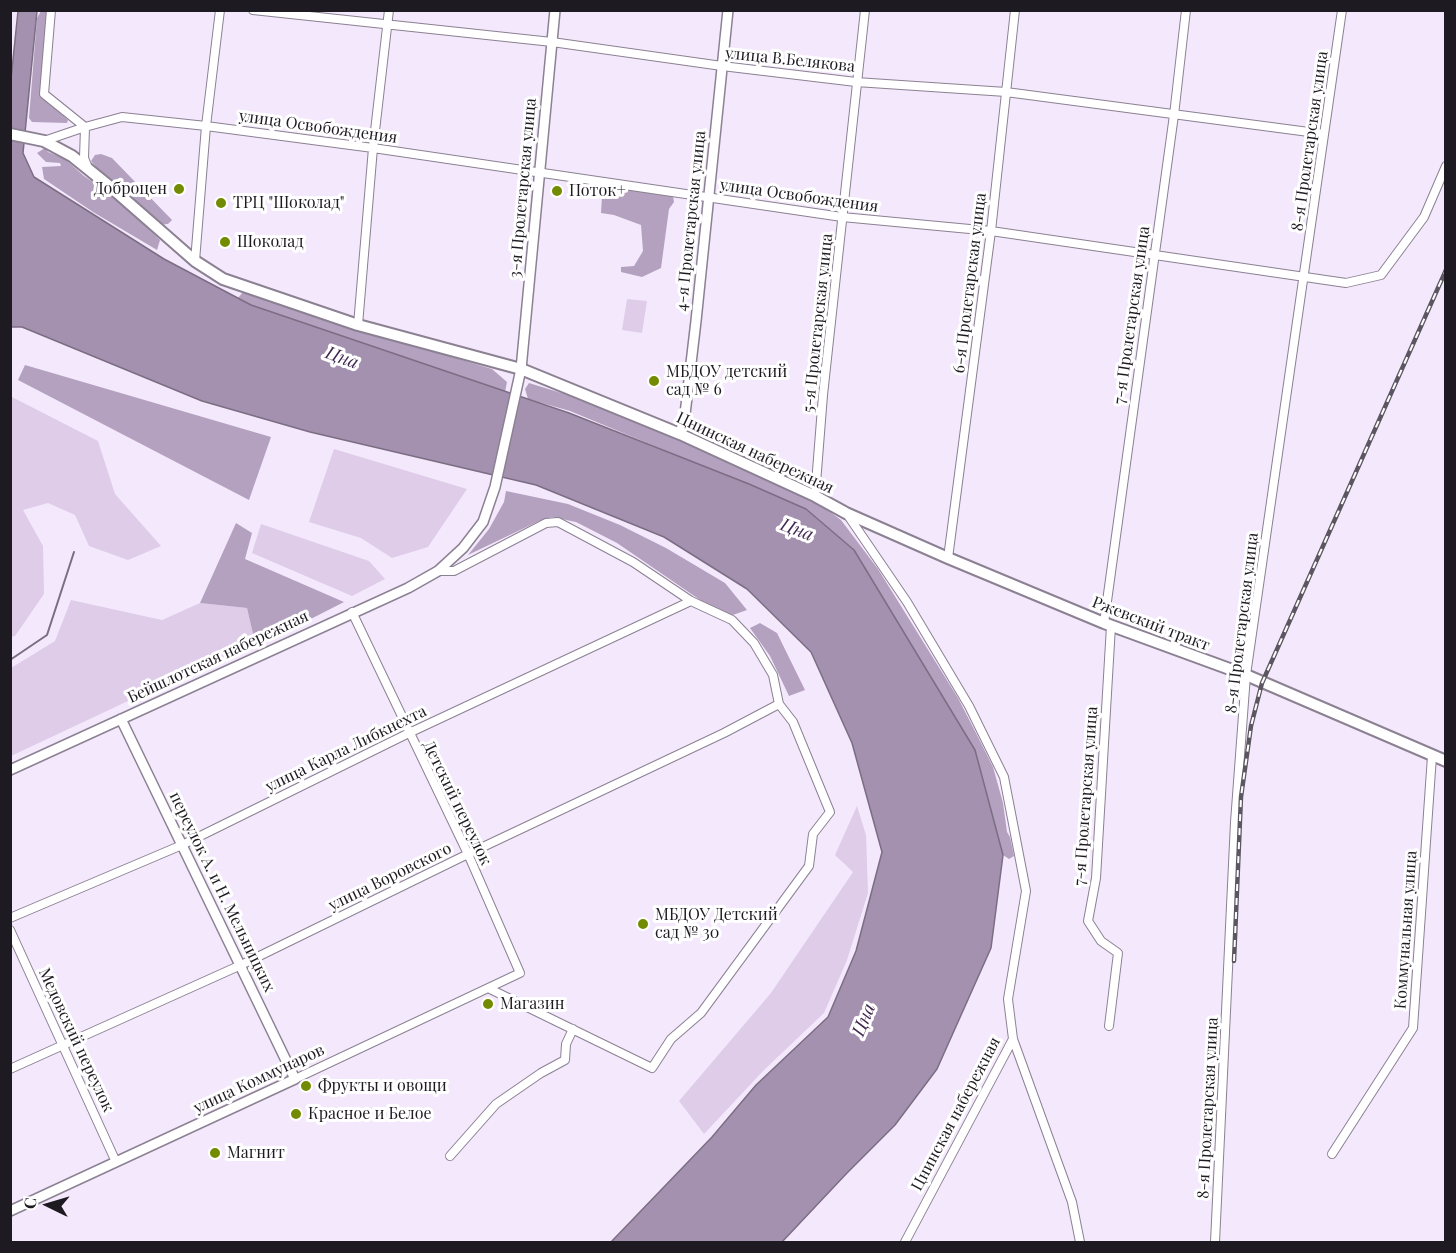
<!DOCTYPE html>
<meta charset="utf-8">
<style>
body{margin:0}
#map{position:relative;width:1456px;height:1253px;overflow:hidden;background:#f4e9fc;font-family:"Playfair Display",serif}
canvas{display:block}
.frame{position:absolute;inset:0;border:12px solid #1e1a21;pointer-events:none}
.north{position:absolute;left:18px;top:1175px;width:60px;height:60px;-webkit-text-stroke:4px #fff;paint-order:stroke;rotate:275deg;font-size:16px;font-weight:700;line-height:24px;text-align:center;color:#1e1a21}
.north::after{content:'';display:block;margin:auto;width:21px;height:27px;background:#1e1a21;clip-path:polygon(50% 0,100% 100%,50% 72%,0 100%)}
</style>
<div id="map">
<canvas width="1456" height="1253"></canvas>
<div class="frame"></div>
<div class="north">С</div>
</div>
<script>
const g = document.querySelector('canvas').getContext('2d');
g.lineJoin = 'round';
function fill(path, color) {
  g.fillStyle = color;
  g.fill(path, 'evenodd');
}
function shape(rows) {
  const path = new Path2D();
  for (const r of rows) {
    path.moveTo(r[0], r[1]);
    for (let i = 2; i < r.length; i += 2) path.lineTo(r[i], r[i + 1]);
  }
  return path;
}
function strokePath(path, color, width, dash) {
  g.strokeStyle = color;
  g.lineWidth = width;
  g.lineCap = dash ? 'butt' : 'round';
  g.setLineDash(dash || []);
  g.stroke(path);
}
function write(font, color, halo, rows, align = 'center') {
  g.font = font + ' "Playfair Display",serif';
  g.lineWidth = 6;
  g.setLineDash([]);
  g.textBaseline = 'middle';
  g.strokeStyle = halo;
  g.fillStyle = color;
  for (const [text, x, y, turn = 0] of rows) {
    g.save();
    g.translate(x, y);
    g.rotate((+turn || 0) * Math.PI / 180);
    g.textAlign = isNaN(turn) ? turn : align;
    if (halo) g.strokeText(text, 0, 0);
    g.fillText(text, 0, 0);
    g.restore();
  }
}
const green = shape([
 [627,299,647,301,642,333,622,330],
 [10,396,98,441,115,494,161,546,128,560,89,546,75,515,48,503,23,510,43,546,44,594,15,636,11,637],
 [334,449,467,489,428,547,392,558,361,538,309,522],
 [261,524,369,561,385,579,352,596,252,553],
 [71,600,162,620,200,603,247,608,256,647,177,678,11,756,11,668,55,641],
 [857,806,866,835,868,893,847,960,824,1013,764,1070,704,1134,679,1101,771,993,853,872,835,855]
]);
const forest = shape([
 [41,11,48,11,46,100,68,120,67,123,32,122,29,118,37,18],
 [45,148,48,152,65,159,84,176,118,199,160,240,157,250,93,212,44,179,42,167,61,166,60,163,46,162,37,153],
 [101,154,112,158,172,220,168,224,158,225,106,179,91,161,95,155],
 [609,187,673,196,674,202,669,209,661,268,642,277,621,272,621,267,634,266,643,251,641,225,614,215,601,213,602,195],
 [243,292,314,316,492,369,507,382,505,392,251,305,238,298],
 [25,365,271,437,249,500,18,380],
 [529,383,584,400,693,446,734,466,751,471,815,501,841,520,878,569,958,698,975,731,993,767,1003,803,1007,832,1010,837,1014,856,1009,859,1003,855,975,750,854,550,806,509,570,411,528,399,525,389],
 [506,491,568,504,620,525,666,548,725,583,747,610,730,616,703,602,617,543,576,522,552,517,539,521,468,555,489,529,504,502],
 [236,523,252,533,245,559,344,602,256,647,247,608,200,603],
 [760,623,777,633,805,690,789,696,770,656,750,628]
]);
const water = shape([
 [18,11,37,11,23,153,34,177,164,259,251,305,569,413,749,484,806,509,854,550,975,750,1003,855,991,948,937,1069,895,1125,847,1173,782,1242,611,1242,712,1137,756,1085,828,1017,856,951,882,852,852,743,811,652,747,589,664,537,536,485,310,432,202,401,22,327,11,327,11,79,18,11]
]);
const stream = shape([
 [10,660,47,635,74,552]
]);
const minor = shape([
 [51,10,44,94,85,127,84,158,88,168],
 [253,10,552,42,722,66,856,82,1006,92,1324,134],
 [44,141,85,127,122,117,206,126,373,148,842,217,991,231,1346,283,1381,275,1424,217,1446,166],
 [195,261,206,126,220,10],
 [358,325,373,148,389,10],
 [815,496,823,395,865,10],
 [847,514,907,602,969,706,1004,777,1026,891,1008,999,1013,1039,1072,1202,1080,1242],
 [948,558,991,231,1015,10],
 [438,571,454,571,546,523,558,522,633,562,691,601,732,620,754,643,773,675,779,704,793,722,830,812,813,834,809,866,701,1013,671,1039,652,1068,490,989],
 [1104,623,1174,115,1186,10],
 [10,918,182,845,409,733,691,601],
 [10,930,116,1162],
 [1109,1026,1118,953,1101,941,1088,921,1096,878,1111,626],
 [10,1069,241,965,468,854,724,733,779,704],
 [295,1079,520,973,468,854,352,612],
 [1332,1154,1413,1028,1432,756],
 [450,1156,496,1104,541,1073,565,1060,566,1044,573,1029],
 [905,1242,1013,1039],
 [1215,1242,1235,822,1246,675,1342,10]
]);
const tertiary = shape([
 [680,434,685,414,696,321,728,10],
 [10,770,408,588,438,571,463,548,483,522,495,487,521,369,555,10],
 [10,1211,295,1079,121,719]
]);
const secondary = shape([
 [10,134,44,141,72,156,114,190,195,261,223,279,358,325,521,369,680,434,815,496,846,513,948,558,1104,623,1246,675,1446,761]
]);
const rail = shape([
 [1234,961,1241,797,1251,726,1262,683,1446,270]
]);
const markers = [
 [179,189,6,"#728b00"],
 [557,191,6,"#728b00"],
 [221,203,6,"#728b00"],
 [225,242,6,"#728b00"],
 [654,381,6,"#728b00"],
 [643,924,6,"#728b00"],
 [488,1004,6,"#728b00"],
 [306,1086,6,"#728b00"],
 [296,1114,6,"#728b00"],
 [215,1153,6,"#728b00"]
];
const streetNames = [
 ["улица В.Белякова",790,60,6],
 ["улица Освобождения",318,127,8],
 ["8-я Пролетарская улица",1310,141,-82],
 ["3-я Пролетарская улица",523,188,-85],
 ["улица Освобождения",799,196,8],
 ["4-я Пролетарская улица",691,221,-84],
 ["6-я Пролетарская улица",970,283,-83],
 ["7-я Пролетарская улица",1132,315,-82],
 ["5-я Пролетарская улица",818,323,-84],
 ["Цнинская набережная",755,453,25],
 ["8-я Пролетарская улица",1242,623,-83],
 ["Ржевский тракт",1151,624,21],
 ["Бейшлотская набережная",218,657,-25],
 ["улица Карла Либкнехта",346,749,-26],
 ["7-я Пролетарская улица",1086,796,-86],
 ["Детский переулок",457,803,64],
 ["улица Воровского",390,877,-26],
 ["переулок А. и Н. Мельницких",222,892,64],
 ["Коммунальная улица",1406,930,-86],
 ["Медовский переулок",76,1040,65],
 ["улица Коммунаров",259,1079,-25],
 ["8-я Пролетарская улица",1208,1108,-87],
 ["Цнинская набережная",956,1114,-62]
];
const poiNames = [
 ["Доброцен",167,189,"right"],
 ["Поток+",569,191],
 ["ТРЦ \"Шоколад\"",233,203],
 ["Шоколад",237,242],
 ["МБДОУ детский",666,372],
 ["сад № 6",666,390],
 ["МБДОУ Детский",655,915],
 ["сад № 30",655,933],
 ["Магазин",500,1004],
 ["Фрукты и овощи",318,1086],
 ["Красное и Белое",308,1114],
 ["Магнит",227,1153]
];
const waterNames = [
 ["Цна",342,358,20],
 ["Цна",797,530,21],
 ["Цна",864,1020,-68]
];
fill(green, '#decce9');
fill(forest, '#b4a1c0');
fill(water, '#a491af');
strokePath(water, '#7c6d84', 1.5);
strokePath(stream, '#7c6d84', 2);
strokePath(minor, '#8b8192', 10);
strokePath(tertiary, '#8b8192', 12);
strokePath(secondary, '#8b8192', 14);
strokePath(minor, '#fff', 8);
strokePath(tertiary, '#fff', 9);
strokePath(secondary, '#fff', 10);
strokePath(rail, '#5c5660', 4.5);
strokePath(rail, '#fff', 2, [7]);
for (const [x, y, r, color] of markers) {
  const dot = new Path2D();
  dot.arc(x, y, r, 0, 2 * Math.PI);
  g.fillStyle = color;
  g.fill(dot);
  strokePath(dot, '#fff', 2);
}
write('16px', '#1e1a21', '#fff', streetNames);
write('16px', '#1e1a21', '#fff', poiNames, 'left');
write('italic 18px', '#412650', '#fff', waterNames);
</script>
